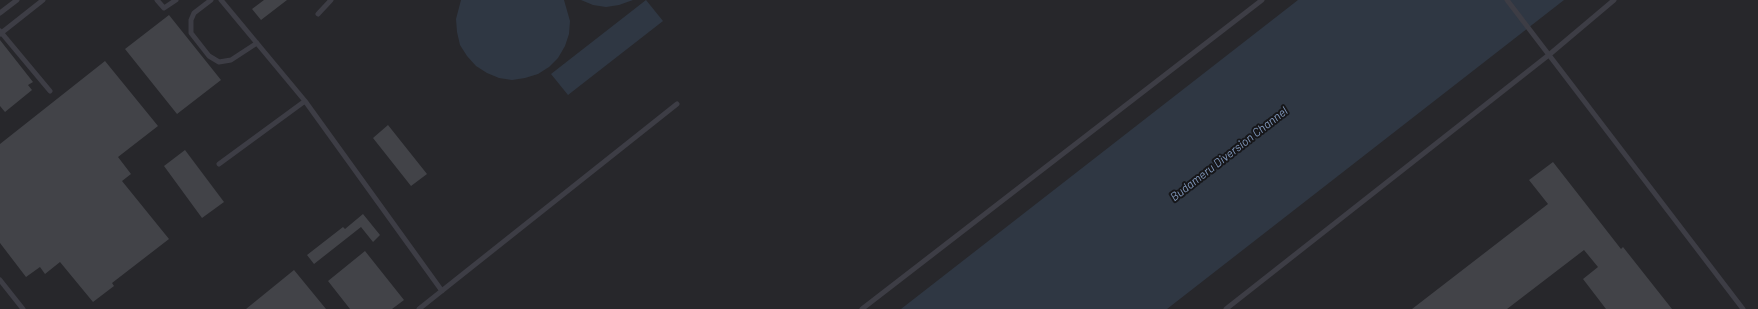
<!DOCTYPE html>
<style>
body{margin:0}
canvas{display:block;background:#1b1b1d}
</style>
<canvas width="1758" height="309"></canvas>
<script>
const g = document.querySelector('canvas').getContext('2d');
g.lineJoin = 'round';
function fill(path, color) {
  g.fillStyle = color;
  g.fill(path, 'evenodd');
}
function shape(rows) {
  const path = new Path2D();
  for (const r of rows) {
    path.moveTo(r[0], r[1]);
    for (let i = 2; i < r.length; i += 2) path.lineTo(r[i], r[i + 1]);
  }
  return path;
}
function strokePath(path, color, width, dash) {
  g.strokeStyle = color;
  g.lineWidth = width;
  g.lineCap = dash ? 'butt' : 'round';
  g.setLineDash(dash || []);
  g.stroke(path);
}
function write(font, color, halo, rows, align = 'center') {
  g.font = font + ' Barlow,sans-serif';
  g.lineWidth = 4;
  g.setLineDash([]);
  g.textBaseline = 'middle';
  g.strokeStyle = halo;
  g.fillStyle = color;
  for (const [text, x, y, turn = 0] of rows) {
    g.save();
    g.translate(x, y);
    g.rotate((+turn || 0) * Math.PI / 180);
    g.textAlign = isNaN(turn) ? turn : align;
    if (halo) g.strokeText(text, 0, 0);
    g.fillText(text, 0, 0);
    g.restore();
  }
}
const built = shape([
 [0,0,1758,0,1758,309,0,309]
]);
const water = shape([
 [461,0,564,0,570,21,569,34,565,46,558,58,549,67,538,74,525,78,512,80,499,78,487,73,476,66,467,56,460,45,457,32,456,19],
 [581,0,633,0,619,5,606,7,593,5],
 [646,0,663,21,568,95,551,74],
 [1298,0,1564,0,1167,309,901,309]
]);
const building = shape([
 [264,0,287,0,261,20,252,9],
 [169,15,221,80,177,114,125,49],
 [0,40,33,82,28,85,32,90,5,112,0,106],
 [105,61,158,126,118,157,131,174,122,181,169,239,112,283,114,286,93,302,60,262,45,274,40,267,26,277,0,243,0,144],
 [388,125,427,174,411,186,373,138],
 [185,150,224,202,202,218,164,166],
 [1553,162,1621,249,1623,247,1672,309,1606,309,1583,279,1598,267,1584,250,1507,309,1412,309,1548,204,1529,180],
 [363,214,380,235,373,242,361,227,314,264,307,255,343,227,345,229],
 [365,251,404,300,392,309,350,309,328,281],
 [294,270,326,309,246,309]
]);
const lane = shape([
 [157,0,164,8,176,0],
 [211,0,194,13,191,20,191,33,209,56,219,62,231,60,257,43],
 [221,0,305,101,442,291],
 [1507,0,1743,309],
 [0,13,17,0],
 [318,14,331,0],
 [0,31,50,91],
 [0,34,43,0],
 [219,164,305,101],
 [0,280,23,309],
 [419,309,677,104],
 [862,309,1262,0],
 [1226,309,1550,54,1614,0]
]);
const waterNames = [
 ["Budameru Diversion Channel",1229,154,-38]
];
fill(built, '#27272b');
fill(water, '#2f3743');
fill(building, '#424348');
strokePath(lane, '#3d3d45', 5);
write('italic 12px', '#8198bb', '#161619', waterNames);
</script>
